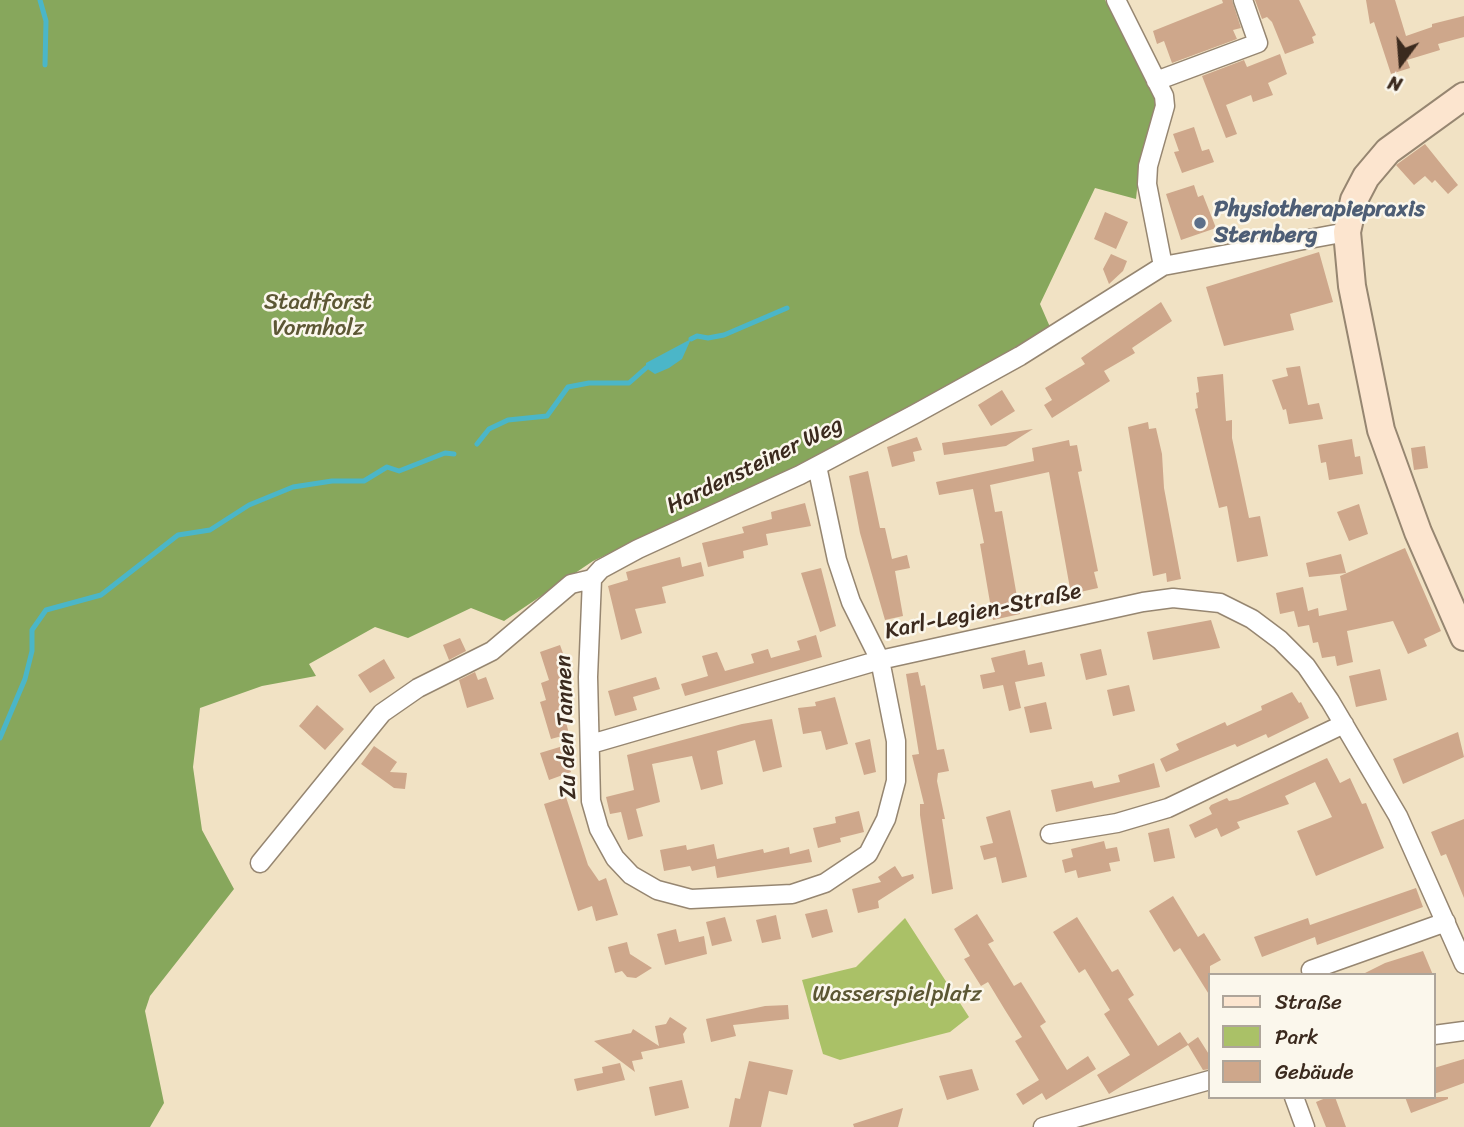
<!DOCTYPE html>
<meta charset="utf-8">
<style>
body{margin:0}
#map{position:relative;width:1464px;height:1127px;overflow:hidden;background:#f1e2c4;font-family:Sriracha,sans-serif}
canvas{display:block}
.legend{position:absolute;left:1208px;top:973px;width:228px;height:126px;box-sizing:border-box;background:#fbf7ec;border:2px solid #aea59a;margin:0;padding:9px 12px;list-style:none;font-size:21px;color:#3b2a1e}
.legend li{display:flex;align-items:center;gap:14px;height:35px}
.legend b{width:35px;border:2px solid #aea59a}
.north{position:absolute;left:1366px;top:28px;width:70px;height:70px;-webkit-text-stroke:5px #fbf7ec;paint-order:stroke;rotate:196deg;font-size:19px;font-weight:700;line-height:28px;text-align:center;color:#3b2a1e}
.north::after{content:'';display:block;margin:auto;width:24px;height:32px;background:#3b2a1e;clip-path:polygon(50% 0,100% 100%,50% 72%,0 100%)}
</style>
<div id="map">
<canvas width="1464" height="1127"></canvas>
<ul class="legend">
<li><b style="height:9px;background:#fce5cf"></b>Straße</li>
<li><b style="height:19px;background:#aac167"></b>Park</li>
<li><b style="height:19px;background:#cea78b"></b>Gebäude</li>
</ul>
<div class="north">N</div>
</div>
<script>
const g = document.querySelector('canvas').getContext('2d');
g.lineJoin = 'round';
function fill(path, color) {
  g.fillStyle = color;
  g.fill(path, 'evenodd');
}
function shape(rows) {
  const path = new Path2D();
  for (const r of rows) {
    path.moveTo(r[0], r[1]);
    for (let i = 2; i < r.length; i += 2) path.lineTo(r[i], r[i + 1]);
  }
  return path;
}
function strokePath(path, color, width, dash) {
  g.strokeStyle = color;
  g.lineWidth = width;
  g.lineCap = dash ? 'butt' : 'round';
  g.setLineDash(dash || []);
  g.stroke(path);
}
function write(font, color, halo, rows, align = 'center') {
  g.font = font + ' Sriracha,sans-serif';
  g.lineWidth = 5;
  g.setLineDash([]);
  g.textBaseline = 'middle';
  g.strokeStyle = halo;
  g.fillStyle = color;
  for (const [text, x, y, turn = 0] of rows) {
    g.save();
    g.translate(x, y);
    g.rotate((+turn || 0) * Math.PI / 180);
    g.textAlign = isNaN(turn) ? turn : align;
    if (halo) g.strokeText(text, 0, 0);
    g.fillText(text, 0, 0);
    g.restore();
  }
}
const green = shape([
 [905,918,969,1017,950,1032,840,1060,823,1054,802,980,856,967]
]);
const forest = shape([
 [0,0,1105,0,1157,98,1157,108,1138,180,1136,199,1095,188,1040,304,1050,327,876,429,593,561,504,621,471,608,408,638,375,627,309,664,316,676,262,686,200,708,193,767,202,830,234,889,150,996,145,1011,164,1103,150,1127,0,1127]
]);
const water = shape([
 [691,339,682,359,669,368,655,374,646,368,646,363]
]);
const stream = shape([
 [40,0,46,21,45,65],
 [691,339,697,336,708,338,724,335,787,308],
 [477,444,489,429,508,420,547,416,568,387,589,383,629,383,646,368],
 [0,738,25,679,32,651,32,630,46,610,101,595,178,535,210,530,249,505,293,487,332,481,364,481,387,467,399,471,445,453,454,454]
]);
const building = shape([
 [1222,0,1232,0,1241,28,1233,30,1237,39,1172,63,1164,41,1157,44,1153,31,1223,3],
 [1255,0,1299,0,1316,35,1312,37,1314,43,1285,54,1272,22,1267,17,1262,19],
 [1366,0,1395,0,1406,36,1432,27,1432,24,1464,16,1464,37,1438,44,1440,50,1407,60,1410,68,1391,74,1374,22,1370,24],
 [1280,54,1287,74,1268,83,1273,95,1253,102,1251,95,1226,105,1237,134,1226,138,1202,76,1244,60,1247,67],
 [1194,127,1202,151,1209,149,1214,162,1182,173,1174,152,1179,151,1173,134],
 [1425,144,1458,185,1448,194,1435,180,1432,183,1425,176,1414,185,1396,165],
 [1194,185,1198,197,1203,195,1216,228,1181,240,1166,194],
 [1105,212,1128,222,1116,249,1094,239],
 [1319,252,1333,302,1290,314,1294,330,1224,346,1206,287],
 [1111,254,1127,261,1123,271,1109,284,1103,269],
 [1161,302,1172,321,1132,348,1135,353,1104,371,1110,381,1052,418,1044,405,1052,400,1045,388,1085,364,1081,358],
 [1300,366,1308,405,1319,403,1323,419,1289,424,1286,409,1283,410,1272,380,1288,376,1286,368],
 [1223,374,1226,421,1232,420,1232,438,1249,518,1260,516,1268,556,1237,562,1227,506,1219,508,1195,409,1198,408,1196,393,1199,392,1197,377],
 [1002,390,1015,411,991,426,978,405],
 [1148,422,1149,429,1156,428,1162,454,1164,488,1181,579,1167,582,1166,573,1153,576,1128,427],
 [1033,429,1006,446,944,455,942,443],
 [917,437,922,450,913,452,915,461,892,467,887,447],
 [1352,439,1355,457,1360,456,1363,474,1329,480,1326,462,1321,463,1318,445],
 [1069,440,1070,446,1077,445,1082,471,1078,472,1098,571,1094,572,1098,588,1071,594,1049,472,990,485,995,512,1002,511,1020,614,993,620,980,544,984,543,973,489,939,495,936,482,1034,461,1032,448],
 [1425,446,1428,468,1414,470,1411,448],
 [868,471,880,528,885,528,892,559,907,555,910,568,895,571,903,616,885,620,860,533,849,476],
 [805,503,811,526,766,534,768,545,743,551,744,558,708,567,702,543,744,533,742,527,772,519,771,512],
 [1359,504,1368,534,1349,541,1337,512],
 [1405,548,1441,631,1424,639,1427,646,1408,654,1393,621,1347,631,1353,662,1337,666,1335,656,1322,658,1318,642,1313,643,1309,625,1298,627,1294,611,1280,614,1276,593,1303,587,1308,611,1318,608,1319,616,1347,610,1340,576],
 [1341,554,1346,573,1309,577,1306,563],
 [680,557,682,567,701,562,704,576,662,587,666,603,635,609,642,633,621,640,608,586,628,580,626,572],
 [821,568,836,626,820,632,801,573],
 [1211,620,1220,648,1153,660,1147,632],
 [816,635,822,657,685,696,681,684,708,676,702,656,717,652,725,671,754,663,751,654,768,649,771,658,800,650,797,641],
 [460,638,466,651,449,660,443,645],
 [560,645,569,670,563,673,567,684,559,687,569,722,566,722,569,734,551,739,540,702,546,700,541,683,549,680,540,652],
 [1101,649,1107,675,1086,680,1080,654],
 [1025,650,1028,665,1042,662,1045,676,1015,682,1021,708,1009,711,1003,685,983,689,980,675,995,672,991,658],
 [384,659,395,678,370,693,358,675],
 [1380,669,1387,700,1356,707,1349,676],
 [475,672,478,680,486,677,494,699,467,708,459,680],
 [918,672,921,686,925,685,937,750,944,749,949,771,938,773,937,781,945,819,942,819,953,889,932,894,920,815,920,804,924,804,912,755,919,754,906,674],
 [656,677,660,689,633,697,637,710,615,716,608,691],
 [1129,685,1135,711,1113,716,1107,690],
 [1292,692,1299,703,1301,702,1309,718,1268,738,1266,734,1237,747,1235,744,1166,772,1160,759,1179,750,1176,744,1225,722,1227,726,1262,710,1261,706],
 [835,697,848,744,826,750,821,731,803,734,798,708,816,706,815,702],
 [1046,702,1052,729,1030,733,1024,707],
 [317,705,344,729,325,750,299,726],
 [772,719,782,767,763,772,755,740,717,751,723,784,701,790,692,756,652,764,660,802,636,809,643,836,628,840,621,812,610,814,606,797,634,790,627,755,742,724],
 [1458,732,1464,757,1403,784,1393,759],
 [870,739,876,772,864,775,855,743],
 [374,746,397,762,390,772,407,773,405,789,394,788,361,764],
 [563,746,571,772,549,780,540,753],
 [1327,758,1340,783,1350,778,1362,804,1366,803,1384,848,1316,876,1297,831,1332,817,1315,782,1285,796,1289,804,1237,822,1240,828,1221,837,1217,828,1195,838,1189,825,1212,814,1209,808,1211,805,1227,798,1229,801,1238,799],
 [1154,763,1160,787,1056,812,1051,790,1092,781,1094,788,1120,782,1118,775],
 [566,797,588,865,599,881,606,878,618,915,596,921,592,906,578,911,544,804],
 [1010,810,1027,877,1002,883,996,857,984,860,980,846,993,843,986,817],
 [859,811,864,832,840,838,841,842,818,848,813,828,836,823,835,817],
 [1464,819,1464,898,1446,854,1441,856,1431,832],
 [1169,828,1175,858,1154,862,1148,833],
 [1104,841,1106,849,1117,847,1120,861,1109,863,1111,871,1078,878,1076,870,1065,873,1062,860,1073,857,1071,849],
 [714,844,717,859,763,849,764,853,789,847,790,854,809,849,812,862,717,878,715,866,692,871,690,866,664,871,660,850,686,845,687,850],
 [895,866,902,877,913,874,914,878,878,901,879,908,858,913,852,889,881,882,878,877],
 [1416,888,1423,907,1317,945,1315,937,1262,957,1254,937,1308,918,1310,925],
 [1173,896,1198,937,1204,933,1221,960,1210,966,1210,996,1180,948,1174,952,1149,911],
 [827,909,833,932,812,938,805,914],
 [977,914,994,941,988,944,1014,986,1021,982,1046,1022,1040,1026,1067,1070,1088,1056,1096,1069,1046,1100,1042,1093,1023,1105,1016,1094,1039,1080,1015,1041,1022,1037,1005,1010,988,982,981,986,964,959,970,956,954,929],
 [776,915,781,939,762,943,756,920],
 [725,917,732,941,712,946,706,922],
 [1077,917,1112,972,1118,969,1134,995,1128,999,1158,1046,1180,1032,1188,1044,1198,1037,1210,1056,1210,1069,1203,1070,1188,1045,1109,1094,1097,1075,1130,1055,1104,1014,1110,1010,1102,997,1085,969,1079,973,1053,932],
 [676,929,679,942,704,936,707,954,665,965,657,934],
 [627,942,630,954,652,968,636,978,627,977,622,971,615,973,608,947],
 [1423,951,1433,975,1361,975,1385,963],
 [788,1005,789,1019,733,1025,736,1036,711,1042,706,1019,765,1006],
 [670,1017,687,1028,683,1034,685,1043,641,1052,643,1059,632,1061,635,1072,594,1041,631,1033,633,1029,659,1046,655,1026,666,1024],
 [1464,1059,1464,1083,1434,1094,1434,1068],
 [749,1061,793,1070,787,1095,769,1091,761,1127,729,1127,735,1098,740,1099],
 [620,1063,625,1080,577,1091,574,1079,603,1073,602,1067],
 [972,1069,979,1090,947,1100,939,1076],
 [682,1080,689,1108,655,1116,649,1087],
 [1328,1097,1335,1097,1346,1127,1326,1127,1316,1102],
 [1405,1097,1448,1097,1448,1099,1411,1113],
 [903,1108,898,1127,854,1127,853,1124]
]);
const minor = shape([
 [1116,0,1164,96,1165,106,1148,166,1147,184,1163,266],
 [1156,81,1258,43,1243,0],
 [592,579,588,677,591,801,599,829,615,858,631,875,657,890,691,899,792,894,825,883,868,854,886,819,896,781,896,741,880,660,851,602,837,560,817,466],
 [591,744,880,660,1143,602,1173,598,1220,603,1252,619,1280,640,1306,666,1330,701,1398,816,1464,964],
 [1050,834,1117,823,1168,808,1344,724],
 [260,863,382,713,418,688,492,651,571,584,592,579,601,569,638,549,800,475,915,414,1020,356,1163,266,1347,232],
 [1311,970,1446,922],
 [1434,1035,1464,1031],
 [1294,1097,1305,1127],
 [1043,1127,1210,1080]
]);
const secondary = shape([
 [1464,96,1388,151,1366,177,1354,200,1347,232,1352,286,1381,430,1418,532,1464,637]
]);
const markers = [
 [1200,223,7,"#5c6f8a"]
];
const serviceNames = [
 ["Physiotherapiepraxis",1214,210],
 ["Sternberg",1214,236]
];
const parkNames = [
 ["Stadtforst",318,303],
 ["Vormholz",318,329],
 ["Wasserspielplatz",897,995]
];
const streetNames = [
 ["Hardensteiner Weg",755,466,-26],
 ["Karl-Legien-Straße",983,612,-12],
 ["Zu den Tannen",567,727,-92]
];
fill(green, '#aac167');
fill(forest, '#87a75c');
fill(water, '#4bb6c8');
strokePath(stream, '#4bb6c8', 5);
fill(building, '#cea78b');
strokePath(minor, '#968671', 21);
strokePath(secondary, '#968671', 30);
strokePath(minor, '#fff', 18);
strokePath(secondary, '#fce5cf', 26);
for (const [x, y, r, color] of markers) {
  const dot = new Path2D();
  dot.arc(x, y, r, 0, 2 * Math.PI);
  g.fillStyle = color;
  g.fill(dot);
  strokePath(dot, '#fbf7ec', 2.5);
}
write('bold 23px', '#4e5e75', '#fbf7ec', serviceNames, 'left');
write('23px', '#5c5734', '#fbf7ec', parkNames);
write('23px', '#3b2a1e', '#fbf7ec', streetNames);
</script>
